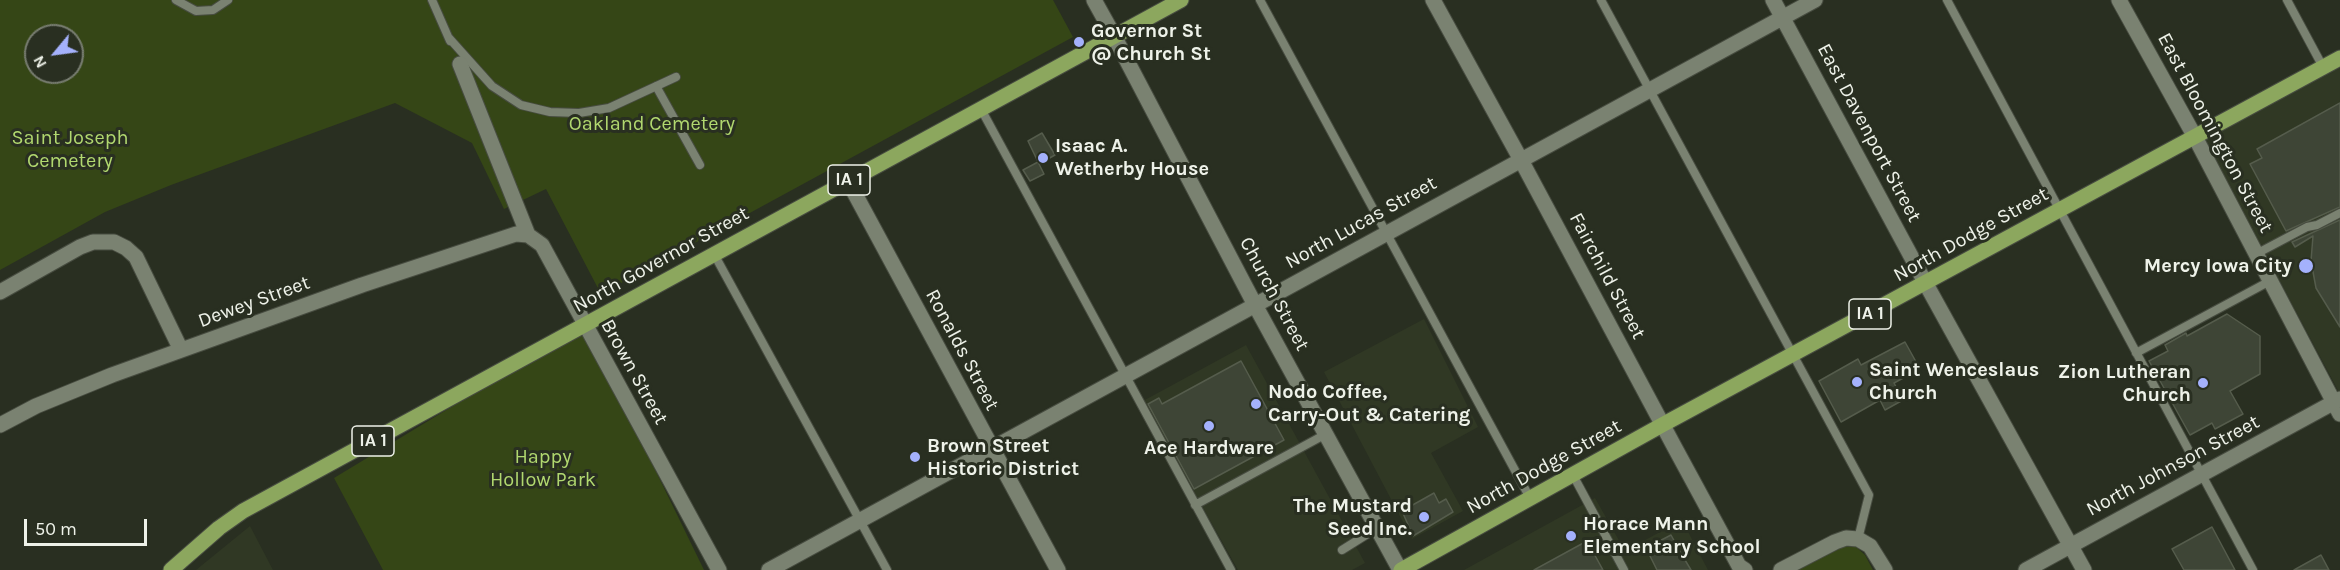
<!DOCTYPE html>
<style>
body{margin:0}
#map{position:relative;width:2340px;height:570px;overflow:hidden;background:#292f21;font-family:Karla,sans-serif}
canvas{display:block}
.north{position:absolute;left:24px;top:24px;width:60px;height:60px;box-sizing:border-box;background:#292f21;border:2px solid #787d71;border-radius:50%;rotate:241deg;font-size:16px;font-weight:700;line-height:24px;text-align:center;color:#eef2e9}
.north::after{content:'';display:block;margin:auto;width:21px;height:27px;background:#a4b1fc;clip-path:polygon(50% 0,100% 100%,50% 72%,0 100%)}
.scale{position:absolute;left:24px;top:519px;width:123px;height:27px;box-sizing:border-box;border:3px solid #eef2e9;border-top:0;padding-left:8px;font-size:18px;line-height:21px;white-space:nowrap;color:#eef2e9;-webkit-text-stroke:4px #292f21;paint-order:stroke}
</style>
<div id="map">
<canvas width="2340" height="570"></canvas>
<div class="north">N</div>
<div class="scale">50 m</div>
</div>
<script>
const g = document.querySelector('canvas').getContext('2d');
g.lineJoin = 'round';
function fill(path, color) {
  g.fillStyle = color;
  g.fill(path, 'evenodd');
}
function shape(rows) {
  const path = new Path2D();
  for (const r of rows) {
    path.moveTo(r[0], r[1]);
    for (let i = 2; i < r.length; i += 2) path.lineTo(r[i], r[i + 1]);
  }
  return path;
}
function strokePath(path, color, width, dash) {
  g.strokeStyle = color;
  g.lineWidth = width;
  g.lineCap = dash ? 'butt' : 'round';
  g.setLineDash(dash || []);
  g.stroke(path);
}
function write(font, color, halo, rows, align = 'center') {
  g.font = font + ' Karla,sans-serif';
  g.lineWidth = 6;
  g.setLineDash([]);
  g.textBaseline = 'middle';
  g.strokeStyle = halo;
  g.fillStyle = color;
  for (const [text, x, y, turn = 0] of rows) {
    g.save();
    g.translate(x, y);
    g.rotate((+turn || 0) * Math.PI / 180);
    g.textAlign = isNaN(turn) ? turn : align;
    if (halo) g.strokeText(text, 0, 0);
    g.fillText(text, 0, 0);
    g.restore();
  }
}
const built = shape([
 [2340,66,2340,394,2204,139],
 [1424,319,1478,427,1431,453,1463,511,1412,539,1324,372],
 [1246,345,1365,563,1352,570,1238,570,1143,401],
 [1595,498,1625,551,1682,520,1708,570,1464,570],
 [250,526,273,570,196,570]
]);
const green = shape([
 [0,0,1053,0,1073,37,601,294,546,189,504,209,472,143,395,103,171,185,105,212,0,270],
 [36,36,72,36,72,72,36,72],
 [585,326,704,570,383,570,334,478],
 [1855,546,1865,555,1873,570,1798,570,1841,547]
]);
const building = shape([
 [2340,103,2340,207,2286,231,2250,164,2262,158,2257,149,2340,103],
 [1042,133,1055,155,1039,164,1028,141,1042,133],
 [1038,162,1044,174,1030,181,1023,170,1038,162],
 [2340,220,2340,327,2316,288,2311,261,2313,236,2295,247,2292,242,2340,220],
 [2227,314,2260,336,2260,374,2230,391,2243,414,2215,429,2212,423,2190,435,2149,361,2168,351,2165,345,2186,333,2187,336,2227,314],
 [1905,342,1920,369,1894,383,1903,400,1885,410,1880,400,1841,422,1819,381,1858,359,1861,365,1905,342],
 [1241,361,1284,440,1194,489,1148,404,1159,398,1162,404,1241,361],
 [1434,493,1439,503,1446,499,1453,512,1413,536,1402,511,1434,493],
 [2212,527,2235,570,2184,570,2172,549,2212,527],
 [1671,535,1682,555,1691,570,1657,570,1646,548,1671,535],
 [1587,541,1603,570,1534,570,1587,541],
 [2321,555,2329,570,2294,570,2321,555]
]);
const service = shape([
 [176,0,196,11,213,10,228,0],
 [432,0,450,41],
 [1260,0,1530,498],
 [1601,0,1869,495,1858,539],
 [1947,0,2253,570],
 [2287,0,2323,67],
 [449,38,492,86,521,105,550,112,579,113,609,108,676,77],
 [656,86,700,165],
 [981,109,1231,570],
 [714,254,887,570],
 [2256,254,2307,227,2317,225,2340,213],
 [2136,353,2270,281],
 [1573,475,1624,570],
 [1195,505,1326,434],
 [1342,550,1377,528]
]);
const minor = shape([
 [1094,0,1114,36],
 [1433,0,1521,160,1675,448,1739,566,1745,570],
 [1773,0,1926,284,2084,570],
 [2119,0,2195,137,2340,414],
 [460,64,528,235,542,245,719,570],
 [848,181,1058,570],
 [0,292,80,247,93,242,114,242,126,248,136,257,181,350],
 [0,425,36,406,112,375,362,285,516,234,528,235],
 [769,570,1815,0],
 [1781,570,1835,542,1846,538,1858,539,1870,546,1885,570],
 [2026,570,2340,399]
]);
const tertiary = shape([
 [1114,36,1255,305,1400,570]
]);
const primary = shape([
 [171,570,219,528,243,511,1181,0],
 [1401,570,1662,425,2340,58]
]);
const markers = [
 [1079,42,6,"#a4b1fc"],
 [1043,158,6,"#a4b1fc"],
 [2306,266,8,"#a4b1fc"],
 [1857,382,6,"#a4b1fc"],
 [2203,383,6,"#a4b1fc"],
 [1256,404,6,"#a4b1fc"],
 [1209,426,6,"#a4b1fc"],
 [915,457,6,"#a4b1fc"],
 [1424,517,6,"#a4b1fc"],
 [1571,536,6,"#a4b1fc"]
];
const shields = [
 [849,180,42],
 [1870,314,42],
 [373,441,42]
];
const shieldNames = [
 ["IA 1",849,180],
 ["IA 1",1870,314],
 ["IA 1",373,441]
];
const poiNames = [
 ["Governor St",1091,31],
 ["@ Church St",1091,54],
 ["Isaac A.",1055,146],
 ["Wetherby House",1055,169],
 ["Mercy Iowa City",2292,266,"right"],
 ["Saint Wenceslaus",1869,370],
 ["Church",1869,393],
 ["Zion Lutheran",2191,372,"right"],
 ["Church",2191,395,"right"],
 ["Nodo Coffee,",1268,392],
 ["Carry-Out & Catering",1268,415],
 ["Brown Street",927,446],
 ["Historic District",927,469],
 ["Ace Hardware",1209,448,"center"],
 ["The Mustard",1412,506,"right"],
 ["Seed Inc.",1412,529,"right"],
 ["Horace Mann",1583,524],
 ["Elementary School",1583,547]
];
const parkNames = [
 ["Oakland Cemetery",652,124],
 ["Saint Joseph",70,138],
 ["Cemetery",70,161],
 ["Happy",543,457],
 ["Hollow Park",543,480]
];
const streetNames = [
 ["East Davenport Street",1869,133,62],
 ["East Bloomington Street",2215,133,62],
 ["North Lucas Street",1361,223,-29],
 ["North Dodge Street",1971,235,-29],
 ["North Governor Street",661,260,-29],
 ["Fairchild Street",1607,276,62],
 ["Church Street",1274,294,62],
 ["Dewey Street",254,302,-20],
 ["Ronalds Street",962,350,62],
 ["Brown Street",634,372,61],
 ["North Johnson Street",2173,466,-28],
 ["North Dodge Street",1544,467,-29]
];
fill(built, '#303824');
fill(green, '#354616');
fill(building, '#3e4536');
strokePath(building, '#555c4c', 1.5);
strokePath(service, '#474c40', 10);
strokePath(minor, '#474c40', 17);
strokePath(tertiary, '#474c40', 17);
strokePath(primary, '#474c40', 17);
strokePath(service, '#7a8271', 8);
strokePath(minor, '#7a8271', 15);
strokePath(tertiary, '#7a8271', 15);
strokePath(primary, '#8ca75e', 15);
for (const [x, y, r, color] of markers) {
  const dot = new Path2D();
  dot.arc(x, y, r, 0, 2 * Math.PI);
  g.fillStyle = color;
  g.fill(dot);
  strokePath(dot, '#292f21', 2);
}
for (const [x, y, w] of shields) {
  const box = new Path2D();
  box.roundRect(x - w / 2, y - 15, w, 30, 4.5);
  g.fillStyle = '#292f21';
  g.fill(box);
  strokePath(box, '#eef2e9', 1.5);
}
write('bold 18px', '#eef2e9', null, shieldNames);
write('bold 20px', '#eef2e9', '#292f21', poiNames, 'left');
write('20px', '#b1d86f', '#292f21', parkNames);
write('20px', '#eef2e9', '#292f21', streetNames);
</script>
